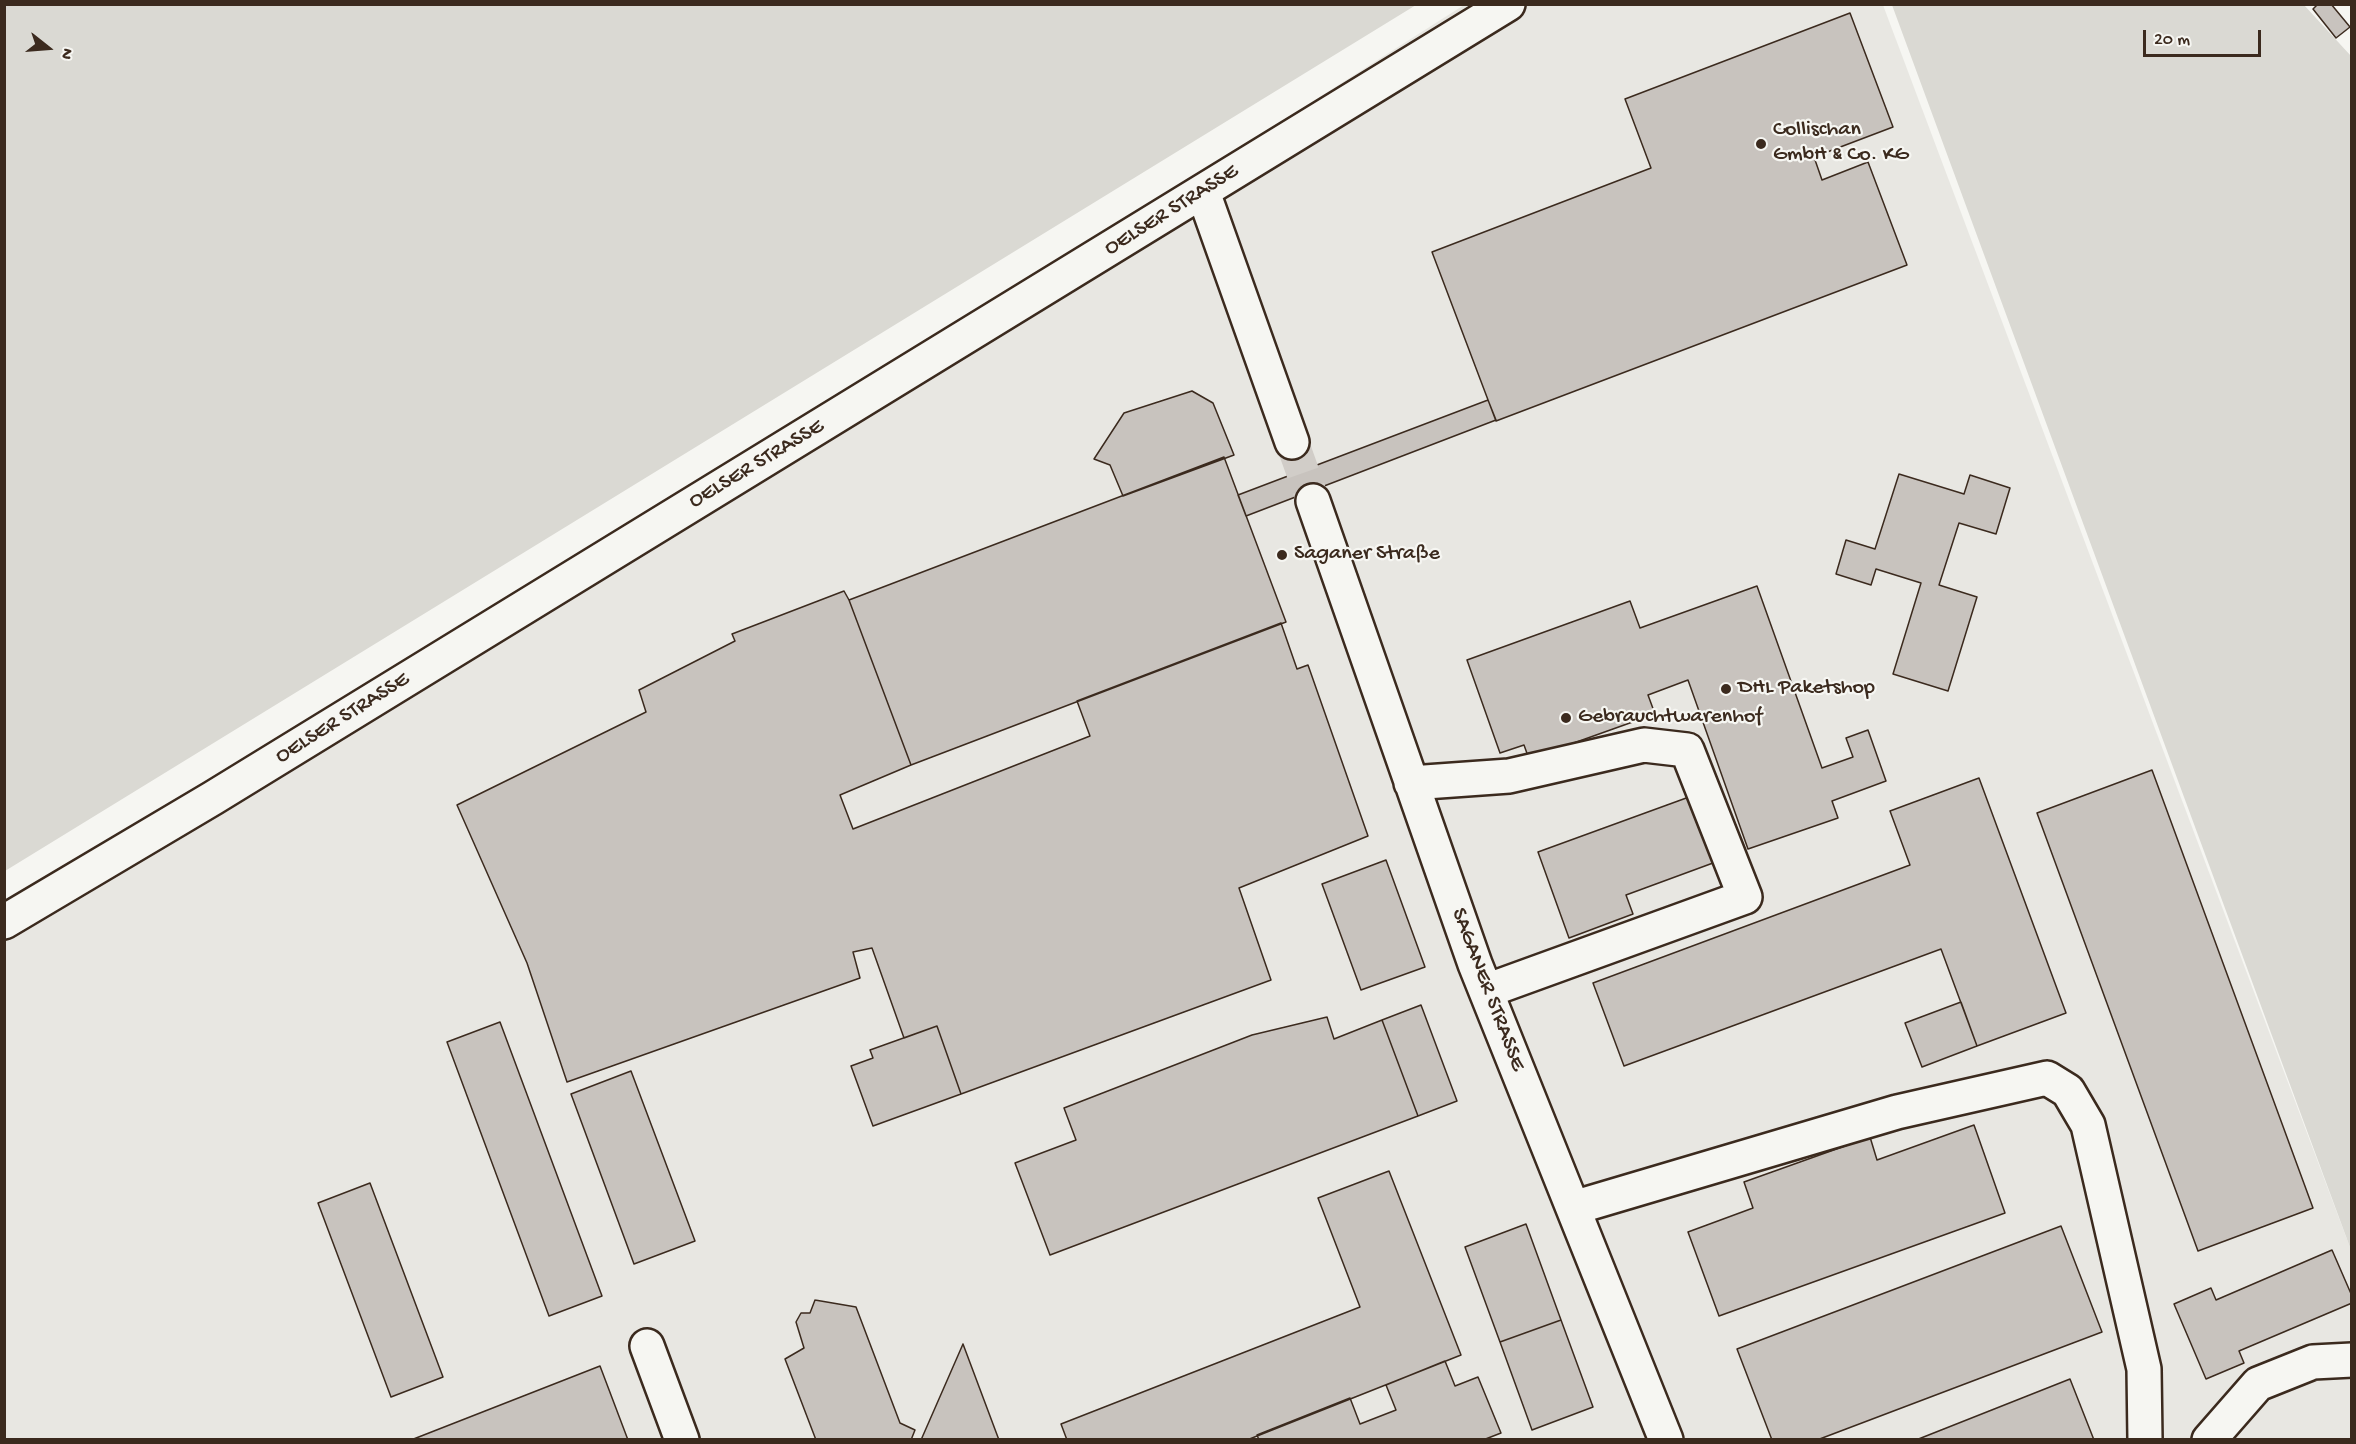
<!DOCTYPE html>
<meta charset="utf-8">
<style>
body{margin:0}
#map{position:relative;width:2356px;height:1444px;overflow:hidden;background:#f6f6f2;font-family:"Gochi Hand",sans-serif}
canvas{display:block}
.frame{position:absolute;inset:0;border:6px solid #3b2a1e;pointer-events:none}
.north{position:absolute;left:18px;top:18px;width:60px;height:60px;-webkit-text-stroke:4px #f6f6f2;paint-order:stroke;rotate:107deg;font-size:16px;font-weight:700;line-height:24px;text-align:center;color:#3b2a1e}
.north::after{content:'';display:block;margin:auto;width:21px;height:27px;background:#3b2a1e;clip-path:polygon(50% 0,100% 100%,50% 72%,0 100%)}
.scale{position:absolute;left:2143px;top:30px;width:118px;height:27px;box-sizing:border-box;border:3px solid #3b2a1e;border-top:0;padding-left:8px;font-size:18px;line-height:21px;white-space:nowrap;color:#3b2a1e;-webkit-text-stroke:4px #f6f6f2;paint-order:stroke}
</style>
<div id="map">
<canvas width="2356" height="1444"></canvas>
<div class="frame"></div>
<div class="north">N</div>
<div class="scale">20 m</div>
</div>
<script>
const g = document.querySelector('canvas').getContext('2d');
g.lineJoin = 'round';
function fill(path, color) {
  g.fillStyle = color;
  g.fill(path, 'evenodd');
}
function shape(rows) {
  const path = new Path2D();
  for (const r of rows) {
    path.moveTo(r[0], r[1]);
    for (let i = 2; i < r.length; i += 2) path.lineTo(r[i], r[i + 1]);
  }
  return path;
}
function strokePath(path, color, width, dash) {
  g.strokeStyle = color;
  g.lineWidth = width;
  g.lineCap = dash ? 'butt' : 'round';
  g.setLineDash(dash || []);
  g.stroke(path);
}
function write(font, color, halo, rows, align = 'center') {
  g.font = font + ' "Gochi Hand",sans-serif';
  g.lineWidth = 4.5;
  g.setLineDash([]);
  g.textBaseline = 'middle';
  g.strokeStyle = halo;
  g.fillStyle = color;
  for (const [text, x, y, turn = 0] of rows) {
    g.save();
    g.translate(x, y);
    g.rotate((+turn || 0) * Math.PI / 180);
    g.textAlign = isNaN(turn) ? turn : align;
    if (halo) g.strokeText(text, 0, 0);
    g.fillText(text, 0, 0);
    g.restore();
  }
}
const built = shape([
 [1464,5,1883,5,2351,1250,2351,1439,5,1440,5,934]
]);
const green = shape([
 [5,4,1416,4,1416,5,5,871],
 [1892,5,2304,5,2351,56,2351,1250]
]);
const building = shape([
 [2318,4,2331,4,2350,27,2336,38,2313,9,2318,4],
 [1850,13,1893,127,1814,157,1822,180,1868,162,1907,265,1496,421,1432,252,1651,168,1625,99,1850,13],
 [1192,391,1213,403,1234,455,1123,496,1110,465,1094,459,1124,413,1192,391],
 [1488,400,1496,420,1246,516,1238,495,1488,400],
 [1224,457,1286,622,911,765,849,600,1224,457],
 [1899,474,1964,494,1970,475,2010,488,1996,534,1959,523,1939,585,1977,597,1948,691,1893,674,1921,583,1876,569,1871,585,1836,574,1846,540,1875,549,1899,474],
 [1757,586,1822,768,1853,757,1846,738,1868,730,1886,781,1832,801,1838,818,1748,849,1688,680,1648,695,1655,714,1529,759,1524,745,1500,753,1467,660,1630,601,1640,628,1757,586],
 [844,591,849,600,911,765,840,795,853,829,1090,736,1077,701,1281,623,1297,669,1308,665,1368,836,1239,888,1271,980,961,1094,937,1026,904,1038,872,948,853,952,860,978,567,1082,527,963,457,805,646,712,639,690,735,641,732,634,844,591],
 [2152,770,2313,1208,2198,1251,2037,813,2152,770],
 [1979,778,2066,1013,1977,1046,1941,949,1624,1066,1593,983,1910,865,1890,811,1979,778],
 [1689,797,1713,863,1626,895,1633,914,1569,938,1538,852,1689,797],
 [1386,860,1425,967,1361,990,1322,884,1386,860],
 [1961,1002,1977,1046,1922,1067,1905,1023,1961,1002],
 [1421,1005,1457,1101,1418,1116,1382,1020,1421,1005],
 [1327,1017,1334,1039,1382,1020,1418,1116,1050,1255,1015,1163,1076,1140,1064,1108,1252,1035,1327,1017],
 [500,1022,602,1296,549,1316,447,1042,500,1022],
 [937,1026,961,1094,873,1126,851,1066,873,1058,870,1050,937,1026],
 [631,1071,695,1241,634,1264,571,1094,631,1071],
 [1974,1125,2005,1213,1719,1316,1688,1232,1753,1208,1744,1182,1870,1137,1877,1160,1974,1125],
 [1389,1171,1461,1355,1247,1440,1067,1440,1061,1424,1360,1307,1318,1198,1389,1171],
 [370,1183,443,1377,391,1397,318,1203,370,1183],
 [1526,1224,1561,1320,1500,1342,1465,1247,1526,1224],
 [2061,1226,2102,1332,1817,1440,1772,1440,1737,1349,2061,1226],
 [2332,1250,2352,1296,2352,1303,2239,1351,2244,1363,2206,1379,2174,1304,2211,1288,2216,1300,2332,1250],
 [815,1300,856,1307,900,1423,915,1430,911,1440,816,1440,785,1359,804,1348,796,1322,801,1313,810,1313,815,1300],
 [1561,1320,1593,1407,1532,1430,1500,1342,1561,1320],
 [963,1344,999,1440,921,1440,963,1344],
 [1445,1361,1455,1386,1478,1377,1501,1433,1483,1440,1259,1440,1257,1435,1350,1398,1360,1424,1396,1410,1386,1385,1445,1361],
 [600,1366,628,1440,411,1440,600,1366],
 [2070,1379,2094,1440,1916,1440,2070,1379]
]);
const minorTunnel = shape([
 [1292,442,1313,501]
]);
const minor = shape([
 [1203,192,1292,442],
 [1313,501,1475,964,1666,1440],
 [1411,783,1509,776,1644,745,1687,750,1745,897,1486,991],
 [1573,1208,1897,1112,2047,1078,2068,1091,2088,1125,2144,1369,2145,1440],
 [647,1346,682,1440],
 [2209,1440,2258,1384,2313,1362,2352,1360]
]);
const major = shape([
 [4,922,213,798,1508,4]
]);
const markers = [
 [1761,144,6,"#3b2a1e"],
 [1282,555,6,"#3b2a1e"],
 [1726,689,6,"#3b2a1e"],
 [1566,718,6,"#3b2a1e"]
];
const poiNames = [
 ["Collischan",1773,131],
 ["GmbH & Co. KG",1773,156],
 ["Saganer Straße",1294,555],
 ["DHL Paketshop",1738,689],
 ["Gebrauchtwarenhof",1578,718]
];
const streetNames = [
 ["OELSER STRASSE",1172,211,-32],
 ["OELSER STRASSE",757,465,-31],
 ["OELSER STRASSE",343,719,-32],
 ["SAGANER STRASSE",1487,990,69]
];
fill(built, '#e8e7e2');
fill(green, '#dad9d3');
fill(building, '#c8c3be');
strokePath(building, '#3b2a1e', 1.5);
strokePath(minorTunnel, '#d1cdc8', 33, [33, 16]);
strokePath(minor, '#3b2a1e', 38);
strokePath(major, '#3b2a1e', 38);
strokePath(minor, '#f6f6f2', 33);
strokePath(major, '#f6f6f2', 33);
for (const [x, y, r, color] of markers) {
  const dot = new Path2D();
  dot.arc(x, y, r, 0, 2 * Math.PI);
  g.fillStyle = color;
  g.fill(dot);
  strokePath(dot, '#f6f6f2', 2);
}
write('22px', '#3b2a1e', '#f6f6f2', poiNames, 'left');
write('22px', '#3b2a1e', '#f6f6f2', streetNames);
</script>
